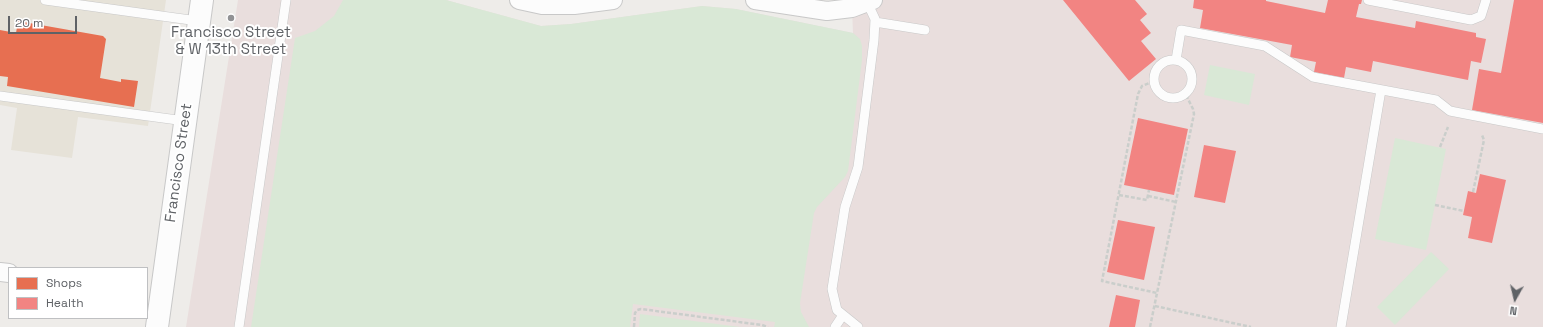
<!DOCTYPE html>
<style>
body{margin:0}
#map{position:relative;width:1543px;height:327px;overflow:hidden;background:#eeece9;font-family:"Space Grotesk",sans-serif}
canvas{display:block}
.legend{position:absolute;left:8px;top:267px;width:140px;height:52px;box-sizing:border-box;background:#fff;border:1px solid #bfc0c2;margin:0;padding:5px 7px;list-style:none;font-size:12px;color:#5f6266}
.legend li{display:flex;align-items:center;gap:8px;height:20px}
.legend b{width:20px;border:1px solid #bfc0c2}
.north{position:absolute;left:1495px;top:279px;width:40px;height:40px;-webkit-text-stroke:3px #fff;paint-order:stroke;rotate:188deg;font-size:11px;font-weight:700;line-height:16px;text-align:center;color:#5f6266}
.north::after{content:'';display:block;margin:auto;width:14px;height:18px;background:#5f6266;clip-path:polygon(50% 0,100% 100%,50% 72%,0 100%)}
.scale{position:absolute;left:8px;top:16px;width:69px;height:18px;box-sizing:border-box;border:2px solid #5f6266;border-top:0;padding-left:5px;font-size:12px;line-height:14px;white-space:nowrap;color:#5f6266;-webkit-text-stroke:3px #fff;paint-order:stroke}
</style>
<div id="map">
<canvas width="1543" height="327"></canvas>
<ul class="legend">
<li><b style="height:11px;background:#e76f51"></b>Shops</li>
<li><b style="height:11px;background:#f28482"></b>Health</li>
</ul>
<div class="north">N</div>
<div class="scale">20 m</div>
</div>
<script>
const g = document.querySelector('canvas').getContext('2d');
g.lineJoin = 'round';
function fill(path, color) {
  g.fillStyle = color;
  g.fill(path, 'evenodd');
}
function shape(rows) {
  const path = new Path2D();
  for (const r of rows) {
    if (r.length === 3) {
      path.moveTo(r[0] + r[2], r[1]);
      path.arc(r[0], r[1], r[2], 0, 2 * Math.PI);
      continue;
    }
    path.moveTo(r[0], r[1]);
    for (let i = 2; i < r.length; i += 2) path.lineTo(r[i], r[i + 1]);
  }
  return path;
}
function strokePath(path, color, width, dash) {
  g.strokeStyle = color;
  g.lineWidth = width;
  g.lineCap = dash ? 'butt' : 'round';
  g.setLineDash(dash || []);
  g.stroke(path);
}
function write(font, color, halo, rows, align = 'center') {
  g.font = font + ' "Space Grotesk",sans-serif';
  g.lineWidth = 4;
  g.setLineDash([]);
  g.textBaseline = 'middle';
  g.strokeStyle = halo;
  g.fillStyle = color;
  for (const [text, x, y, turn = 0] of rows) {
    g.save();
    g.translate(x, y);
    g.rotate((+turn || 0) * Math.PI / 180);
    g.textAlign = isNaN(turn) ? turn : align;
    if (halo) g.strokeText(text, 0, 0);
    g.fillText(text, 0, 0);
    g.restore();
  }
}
const commercial = shape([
 [0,0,166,0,148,126,78,117,72,158,11,150,17,108,0,105]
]);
const medical = shape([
 [238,0,446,0,541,26,571,24,702,6,736,9,853,33,852,8,874,0,1543,0,1543,327,186,327]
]);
const green = shape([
 [343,0,446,0,541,26,571,24,702,6,736,9,853,33,860,39,862,46,862,60,848,171,845,177,817,207,814,213,800,303,801,312,809,327,774,327,775,322,633,304,630,327,251,327,295,38,315,31,334,16],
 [1210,65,1255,74,1249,105,1204,95],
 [1395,138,1446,149,1426,250,1375,239],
 [1431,252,1449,269,1395,325,1377,307],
 [640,314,740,327,639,327]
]);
const shops = shape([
 [18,21,103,36,106,39,100,78,121,82,121,79,138,81,134,107,7,86,8,77,0,76,0,30,16,33]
]);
const health = shape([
 [1063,0,1135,0,1147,14,1140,20,1151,33,1141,41,1156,59,1129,81],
 [1194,0,1266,0,1266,1,1325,13,1328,0,1362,0,1361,4,1359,4,1356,17,1415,28,1416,21,1476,33,1476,37,1486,39,1481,63,1471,61,1468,80,1373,61,1371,72,1346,67,1344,78,1314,72,1316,62,1290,57,1292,45,1200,28,1203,10,1193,8],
 [1514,0,1543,0,1543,123,1472,110,1479,69,1501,73],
 [1138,118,1188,129,1174,195,1124,185],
 [1204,145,1236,151,1225,203,1194,197],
 [1480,174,1506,180,1492,243,1468,238,1472,217,1463,215,1468,191,1476,193],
 [1118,220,1155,227,1144,280,1107,272],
 [1116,295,1140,300,1135,327,1109,327]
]);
const path = shape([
 [1154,81,1142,86,1138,94,1102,281,1157,293],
 [1440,147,1448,127],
 [1473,192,1484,140,1482,135],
 [1119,195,1147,200,1149,190],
 [1148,196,1176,202],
 [1435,205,1464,211],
 [1155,306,1251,327],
 [634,327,635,313,637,310,641,309,762,325,768,327],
 [1150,327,1194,114,1193,109,1185,93]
]);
const lane = shape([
 [45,0,198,21],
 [1368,0,1471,20,1481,16,1486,0],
 [875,22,925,30],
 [1176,60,1181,30,1265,46,1313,77,1436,100,1450,111,1543,129],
 [1173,79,19],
 [0,96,185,121],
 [239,327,286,0],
 [835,327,843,315],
 [858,327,837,310,832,289,845,207,858,167,874,40,875,19,867,2],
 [1341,327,1381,90]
]);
const street = shape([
 [519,0,542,5,574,5,613,0],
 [755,0,827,11,852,8,873,0],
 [0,272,9,273]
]);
const secondary = shape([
 [157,327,202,0]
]);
const markers = [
 [231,18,4,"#919294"]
];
const poiNames = [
 ["Francisco Street",231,33],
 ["& W 13th Street",231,50]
];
const streetNames = [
 ["Francisco Street",179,163,-82]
];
fill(commercial, '#e6e2d8');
fill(medical, '#e9dedd');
fill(green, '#d9e8d6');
fill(shops, '#e76f51');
fill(health, '#f28482');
strokePath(lane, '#c8c8c8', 10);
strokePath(street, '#c8c8c8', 20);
strokePath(secondary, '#c8c8c8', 24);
strokePath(path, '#cacecb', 2.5, [4, 2]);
strokePath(lane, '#fcfcfc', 9);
strokePath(street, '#fcfcfc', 18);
strokePath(secondary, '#fcfcfc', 22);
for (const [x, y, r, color] of markers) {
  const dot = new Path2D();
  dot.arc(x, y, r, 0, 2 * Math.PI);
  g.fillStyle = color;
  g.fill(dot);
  strokePath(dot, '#fff', 1.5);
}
write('15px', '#5f6266', '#fff', poiNames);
write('15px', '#5f6266', '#fff', streetNames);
</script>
